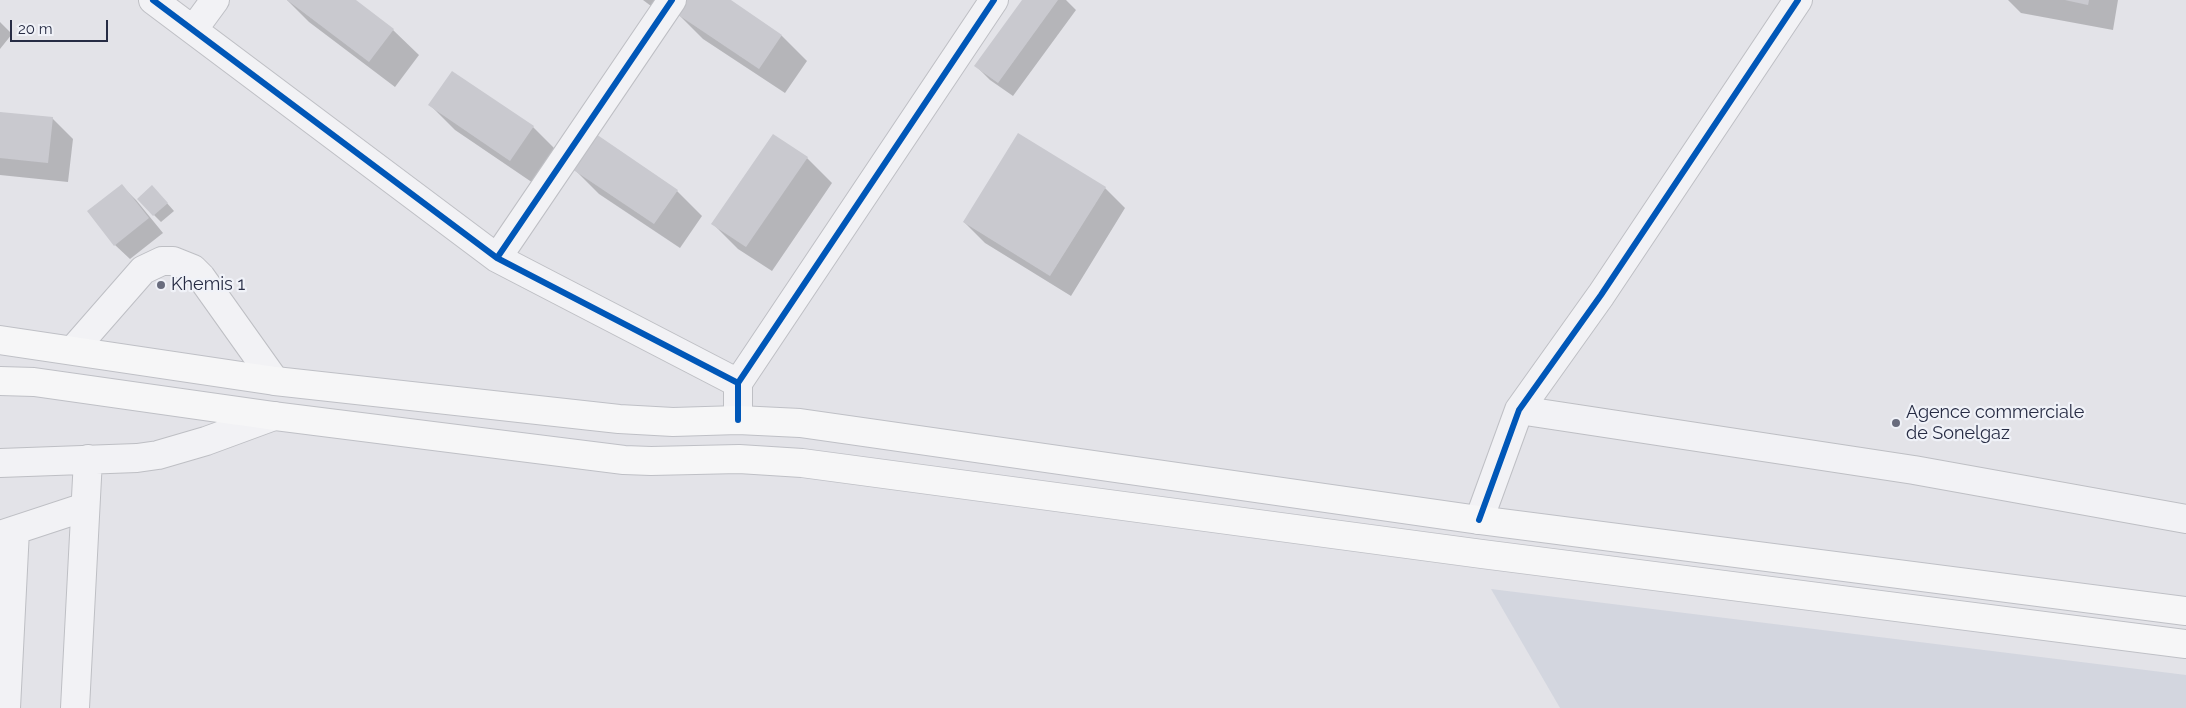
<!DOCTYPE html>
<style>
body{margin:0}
#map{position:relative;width:2186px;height:708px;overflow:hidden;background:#e3e3e8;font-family:Raleway,sans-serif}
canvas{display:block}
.scale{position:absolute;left:10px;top:20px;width:98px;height:22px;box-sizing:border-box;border:2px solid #272c44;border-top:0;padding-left:6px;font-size:15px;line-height:18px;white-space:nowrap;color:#272c44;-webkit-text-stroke:4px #f0f2f8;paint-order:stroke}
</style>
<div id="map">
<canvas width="2186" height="708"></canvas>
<div class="scale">20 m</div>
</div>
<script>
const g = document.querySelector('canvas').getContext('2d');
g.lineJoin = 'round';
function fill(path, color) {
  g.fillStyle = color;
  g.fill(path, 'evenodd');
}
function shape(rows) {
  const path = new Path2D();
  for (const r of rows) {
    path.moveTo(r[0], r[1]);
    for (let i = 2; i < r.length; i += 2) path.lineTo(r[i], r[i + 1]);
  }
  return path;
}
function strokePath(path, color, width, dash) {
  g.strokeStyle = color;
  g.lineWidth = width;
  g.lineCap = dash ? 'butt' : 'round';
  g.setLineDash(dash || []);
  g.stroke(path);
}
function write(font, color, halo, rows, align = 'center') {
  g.font = font + ' Raleway,sans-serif';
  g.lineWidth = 4.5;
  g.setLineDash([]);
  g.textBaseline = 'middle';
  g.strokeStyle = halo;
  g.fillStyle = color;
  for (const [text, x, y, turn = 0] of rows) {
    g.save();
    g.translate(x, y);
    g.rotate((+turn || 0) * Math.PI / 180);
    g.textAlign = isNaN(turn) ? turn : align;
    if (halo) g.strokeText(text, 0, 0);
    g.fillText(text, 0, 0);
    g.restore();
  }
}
const built = shape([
 [1491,589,2186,675,2186,708,1560,708]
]);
const shadow = shape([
 [287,0,354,0,393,30,419,55,395,87,309,22],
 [643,0,655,0,651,6],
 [688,0,729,0,782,36,807,61,785,93,703,39,678,14],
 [1023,0,1066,0,1076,10,1013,96,990,80,976,66],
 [2008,0,2118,0,2113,30,2021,13],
 [0,22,12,34,0,49],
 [452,73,533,127,558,152,536,185,455,130,430,105],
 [0,113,52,118,73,139,68,182,0,175],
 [596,136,677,191,702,216,680,248,599,194,574,169],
 [807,158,832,183,772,271,738,249,713,224],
 [122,186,136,200,163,233,130,259,115,245],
 [1105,188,1125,208,1071,296,985,243,964,222],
 [159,194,174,211,161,222,154,215]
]);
const building = shape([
 [287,0,356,0,394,29,369,62],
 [686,0,731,0,782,35,759,69,677,14],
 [1022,0,1058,0,998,83,974,66],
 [2065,0,2089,0,2088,5],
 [452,71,534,126,510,161,428,105],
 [0,112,53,117,48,163,0,158],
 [1018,133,1106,187,1050,276,963,222],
 [596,134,678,190,654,224,572,169],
 [773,134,808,157,746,247,711,224],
 [122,184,149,218,114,246,87,211],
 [152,185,168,203,153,216,137,199]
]);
const minor = shape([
 [153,0,497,258,738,383],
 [193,30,215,0],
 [497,258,672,0],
 [73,350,143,270,162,261,173,261,193,269,201,277,275,381],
 [1519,410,1914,470,2186,519],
 [738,420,738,383,994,0],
 [0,463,137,458,158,455,206,441,274,416],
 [1479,520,1519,410,1601,295,1798,0],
 [0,535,85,507],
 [6,708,15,530],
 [75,708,88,459]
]);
const major = shape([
 [0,340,275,381,619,419,673,422,738,420,800,423,1479,520,2186,611],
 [0,381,34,382,274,416,624,460,651,461,739,459,802,463,1482,554,2186,644]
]);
const cycleway = shape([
 [153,0,497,258,738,383],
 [497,258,672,0],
 [738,420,738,383,994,0],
 [1479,520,1519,410,1601,295,1798,0]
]);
const markers = [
 [161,285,5,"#696c7d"],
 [1896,423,5,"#696c7d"]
];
const poiNames = [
 ["Khemis 1",171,285],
 ["Agence commerciale",1906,413],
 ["de Sonelgaz",1906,434]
];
fill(built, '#d3d6df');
fill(shadow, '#0003');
fill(building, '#c9c9cf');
strokePath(minor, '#bebfc4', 30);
strokePath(major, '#bfc0c6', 30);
strokePath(minor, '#f2f2f5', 28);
strokePath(major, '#f6f6f7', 28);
strokePath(cycleway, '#0057b8', 6);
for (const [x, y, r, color] of markers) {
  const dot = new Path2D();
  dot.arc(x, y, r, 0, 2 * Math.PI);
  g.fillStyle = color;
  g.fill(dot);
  strokePath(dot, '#f0f2f8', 2);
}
write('18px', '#272c44', '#f0f2f8', poiNames, 'left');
</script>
